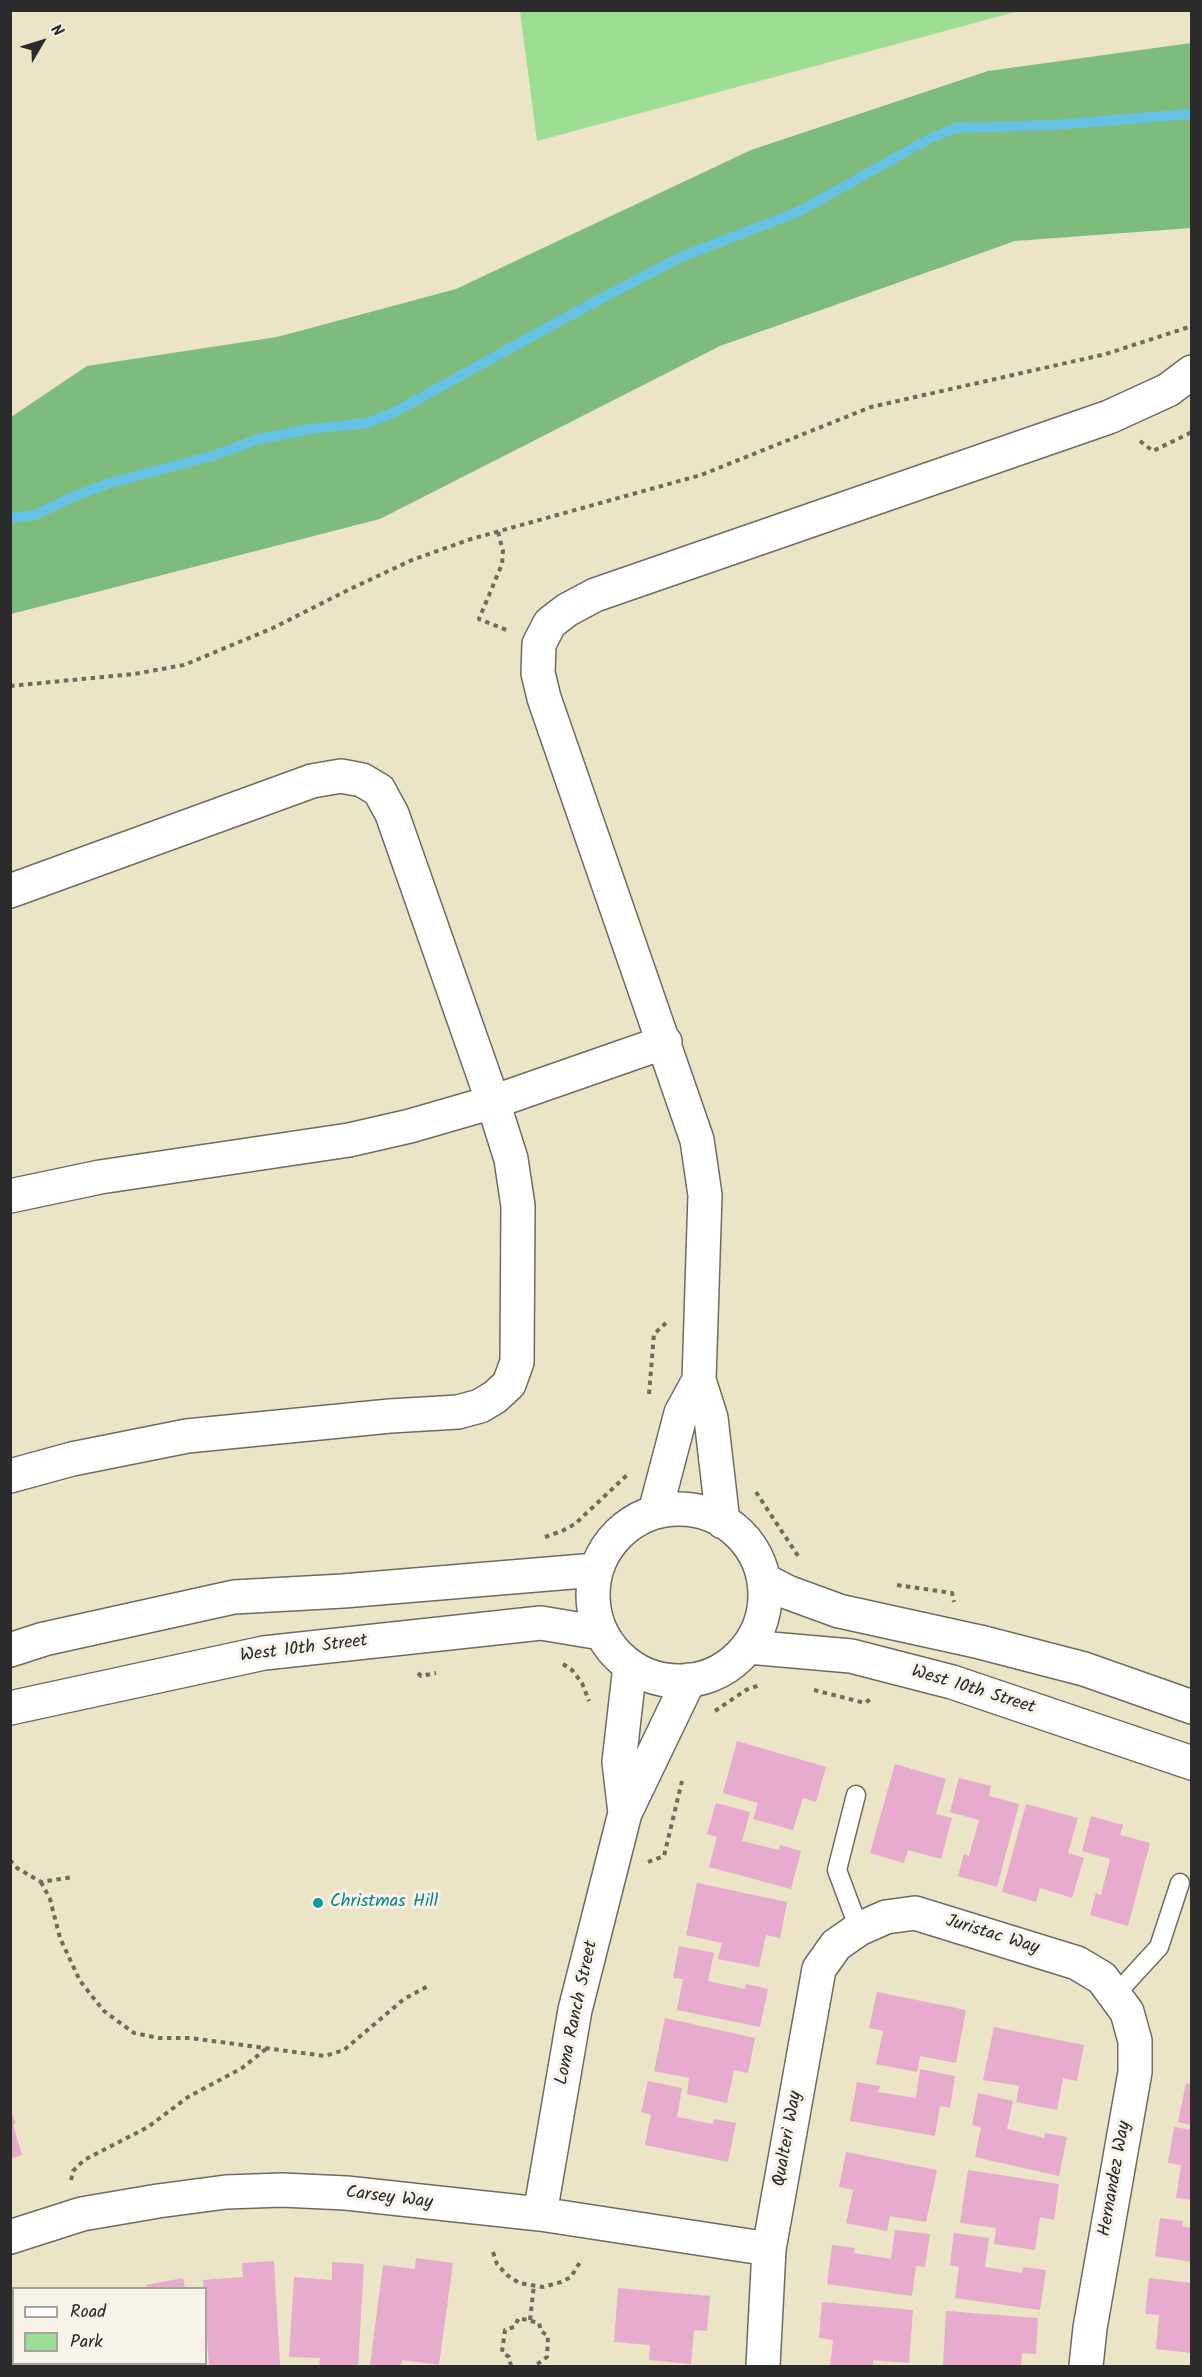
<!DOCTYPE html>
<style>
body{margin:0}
#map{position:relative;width:1202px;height:2377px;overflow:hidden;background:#ebe4c6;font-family:Kalam,sans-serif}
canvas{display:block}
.frame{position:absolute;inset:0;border:12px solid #2b2b2b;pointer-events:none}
.legend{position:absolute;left:12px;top:2287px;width:195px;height:78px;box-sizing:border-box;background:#f7f3e8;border:2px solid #a5a39c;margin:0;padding:8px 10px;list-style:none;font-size:18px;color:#2b2b2b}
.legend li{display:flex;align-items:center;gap:12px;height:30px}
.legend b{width:30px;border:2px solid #a5a39c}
.north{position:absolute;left:12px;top:12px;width:60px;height:60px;-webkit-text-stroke:4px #f7f3e8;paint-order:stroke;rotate:52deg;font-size:16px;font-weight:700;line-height:24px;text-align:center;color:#2b2b2b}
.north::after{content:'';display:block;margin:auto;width:21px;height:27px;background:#2b2b2b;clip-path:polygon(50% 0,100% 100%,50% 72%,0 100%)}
</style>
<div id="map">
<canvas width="1202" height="2377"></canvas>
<div class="frame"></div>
<ul class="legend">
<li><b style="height:8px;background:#fff"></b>Road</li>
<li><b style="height:16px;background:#9ddd94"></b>Park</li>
</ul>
<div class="north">N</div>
</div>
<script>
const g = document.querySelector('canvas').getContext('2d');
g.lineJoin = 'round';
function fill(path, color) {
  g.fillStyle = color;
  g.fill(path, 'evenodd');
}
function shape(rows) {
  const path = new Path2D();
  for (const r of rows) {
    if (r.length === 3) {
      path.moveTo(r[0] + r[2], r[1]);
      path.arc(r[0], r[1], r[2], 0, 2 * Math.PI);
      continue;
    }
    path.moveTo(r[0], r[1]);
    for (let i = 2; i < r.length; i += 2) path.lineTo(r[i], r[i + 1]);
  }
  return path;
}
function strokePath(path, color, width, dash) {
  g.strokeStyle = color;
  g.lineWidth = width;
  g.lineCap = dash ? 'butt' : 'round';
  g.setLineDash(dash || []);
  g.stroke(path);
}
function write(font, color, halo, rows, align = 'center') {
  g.font = font + ' Kalam,sans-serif';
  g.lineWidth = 6;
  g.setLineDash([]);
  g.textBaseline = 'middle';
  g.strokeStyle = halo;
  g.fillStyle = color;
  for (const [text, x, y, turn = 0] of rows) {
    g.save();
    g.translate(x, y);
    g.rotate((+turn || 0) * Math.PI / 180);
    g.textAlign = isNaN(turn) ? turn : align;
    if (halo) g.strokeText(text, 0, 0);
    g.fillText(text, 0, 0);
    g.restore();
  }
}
const green = shape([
 [520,11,520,10,1019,11,537,141]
]);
const forest = shape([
 [1191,43,1191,228,1015,241,720,346,380,519,11,614,11,417,87,366,277,337,456,289,751,150,988,71]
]);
const stream = shape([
 [10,518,35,515,68,499,107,484,215,455,259,439,310,429,367,423,393,413,576,312,679,258,800,211,929,139,955,128,1052,125,1192,114]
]);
const building = shape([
 [737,1741,826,1767,816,1802,803,1798,793,1830,753,1819,758,1803,723,1793],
 [895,1764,946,1779,936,1814,952,1818,941,1859,908,1850,904,1863,870,1853],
 [959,1778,991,1786,989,1796,1019,1804,997,1887,958,1876,964,1854,969,1856,979,1820,950,1812],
 [716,1803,750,1812,742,1841,779,1850,780,1845,801,1851,791,1889,709,1867,717,1837,707,1834],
 [1026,1804,1078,1818,1068,1853,1084,1858,1072,1898,1040,1888,1036,1902,1002,1892],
 [1091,1816,1123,1825,1120,1835,1150,1843,1128,1926,1090,1915,1096,1893,1101,1895,1110,1859,1082,1851],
 [697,1883,787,1902,780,1938,766,1935,759,1967,718,1959,722,1943,686,1935],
 [679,1946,714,1953,708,1981,745,1989,746,1984,768,1989,760,2027,677,2010,683,1979,673,1978],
 [877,1992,966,2010,956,2063,920,2056,917,2072,876,2064,883,2031,869,2028],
 [665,2018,755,2038,748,2073,734,2070,727,2103,687,2094,689,2078,654,2071],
 [994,2027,1084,2045,1077,2081,1063,2078,1057,2110,1016,2102,1019,2086,983,2080],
 [920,2069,955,2076,950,2108,940,2106,935,2136,850,2121,857,2082,880,2086,878,2092,916,2098],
 [648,2081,682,2088,677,2117,713,2124,714,2119,736,2123,728,2162,645,2145,651,2115,641,2112],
 [1186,2083,1192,2085,1192,2125,1178,2122],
 [978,2093,1013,2101,1007,2129,1044,2138,1045,2133,1067,2137,1059,2176,975,2157,981,2127,972,2125],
 [10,2109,16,2123,13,2125,22,2155,10,2159],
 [1174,2127,1192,2130,1192,2200,1176,2198,1181,2165,1168,2163],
 [846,2152,937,2170,926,2222,890,2216,887,2231,846,2223,853,2190,839,2187],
 [968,2170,1059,2184,1054,2220,1040,2217,1035,2250,994,2244,996,2228,960,2223],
 [1160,2218,1183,2221,1182,2226,1192,2228,1192,2262,1155,2256],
 [895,2230,930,2234,925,2267,916,2266,912,2296,827,2284,832,2245,855,2248,854,2253,891,2259],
 [954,2233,989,2238,985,2267,1022,2273,1023,2267,1046,2270,1040,2310,955,2298,959,2267,950,2265],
 [416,2258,453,2263,439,2365,402,2360,401,2366,370,2365,383,2265,415,2269],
 [274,2261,280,2366,209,2366,203,2280,243,2277,242,2263],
 [332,2262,364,2264,358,2366,319,2366,320,2358,289,2357,294,2277,332,2280],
 [183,2278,185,2288,147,2288,146,2285],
 [1149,2278,1192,2283,1192,2353,1156,2349,1159,2315,1145,2314],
 [618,2288,710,2296,707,2331,694,2330,691,2364,649,2360,650,2345,614,2342],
 [822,2302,913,2310,909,2363,873,2360,873,2366,830,2366,833,2340,819,2338],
 [946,2311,1038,2318,1036,2354,1022,2353,1021,2366,943,2365],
 [14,2312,14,2364,57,2364,50,2366,10,2366,10,2313],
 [126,2364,199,2364,200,2366,126,2366]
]);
const path = shape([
 [1140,441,1153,451,1192,432],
 [498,532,503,551,502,564,479,619,509,631],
 [10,686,134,674,184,665,273,628,348,590,412,560,471,539,701,475,871,407,1106,354,1192,326],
 [649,1394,654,1334,666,1323],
 [756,1492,798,1556],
 [545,1537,562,1531,575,1524,627,1475],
 [897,1585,952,1593,954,1602],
 [563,1664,572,1670,582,1683,589,1701],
 [418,1673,421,1676,436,1673],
 [814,1690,865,1703,872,1698],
 [715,1711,746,1690,760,1685],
 [10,1860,17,1868,41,1882,73,1877],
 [648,1862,664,1856,682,1781],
 [41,1882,50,1899,60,1938,80,1981,104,2011,134,2033,159,2038,190,2038,325,2056,344,2050,404,1999,430,1985],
 [71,2180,73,2171,84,2160,148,2127,188,2097,242,2068,266,2049],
 [493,2252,497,2264,507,2275,519,2283,543,2287,561,2282,571,2277,580,2262],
 [530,2320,534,2285],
 [511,2366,509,2357,502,2352,505,2330,514,2327,519,2318,539,2323,541,2331,548,2336,547,2357,535,2366]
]);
const service = shape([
 [856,1795,837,1870,859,1929],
 [1115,1995,1159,1947,1180,1883]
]);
const minor = shape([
 [10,891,312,781,341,776,362,780,379,790,392,814,493,1102,511,1159,518,1206,517,1362,509,1384,495,1397,480,1406,458,1412,390,1416,187,1436,72,1459,10,1476],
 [10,1196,100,1177,349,1140,410,1126,493,1102,665,1042],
 [679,1595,86],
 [655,1512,681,1413,699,1380],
 [723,1522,711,1418,699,1380,705,1195,697,1140,544,698,538,673,539,644,550,623,567,610,595,595,1109,417,1168,390,1192,372],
 [764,1580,787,1592,839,1611,980,1642,1084,1669,1192,1707],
 [748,1647,851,1656,952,1682,1192,1763],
 [10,1650,44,1639,234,1597,343,1591,596,1570],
 [10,1708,264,1653,541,1623,601,1633],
 [625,1813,619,1762,630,1666],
 [540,2214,575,2010,625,1813,689,1680],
 [10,2237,82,2214,158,2201,226,2192,282,2190,346,2193,540,2214,769,2249],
 [763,2366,769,2249,819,1969,836,1945,859,1929,886,1917,915,1913,1077,1963,1102,1978,1127,2012,1135,2041,1135,2072,1090,2328,1086,2366]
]);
const markers = [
 [318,1903,6,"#0f9aa8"]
];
const streetNames = [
 ["West 10th Street",304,1650,-7],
 ["West 10th Street",973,1691,17],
 ["Juristac Way",992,1936,17],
 ["Loma Ranch Street",578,2013,-78],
 ["Qualteri Way",789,2139,-80],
 ["Hernandez Way",1116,2179,-80],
 ["Carsey Way",389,2199,7]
];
const cultureNames = [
 ["Christmas Hill",330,1903]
];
fill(green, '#9ddd94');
fill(forest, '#7ebc7e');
strokePath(stream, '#65c2e3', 10);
fill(building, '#e6abcd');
strokePath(service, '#6e6c61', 21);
strokePath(minor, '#6e6c61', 36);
strokePath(path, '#6e6c61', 4, [4.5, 4.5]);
strokePath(service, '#fff', 18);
strokePath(minor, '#fff', 33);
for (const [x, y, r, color] of markers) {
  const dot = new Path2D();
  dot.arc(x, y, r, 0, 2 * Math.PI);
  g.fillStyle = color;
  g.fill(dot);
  strokePath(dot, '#f7f3e8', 2);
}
write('18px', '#2b2b2b', '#f7f3e8', streetNames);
write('18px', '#0d838f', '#f7f3e8', cultureNames, 'left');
</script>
